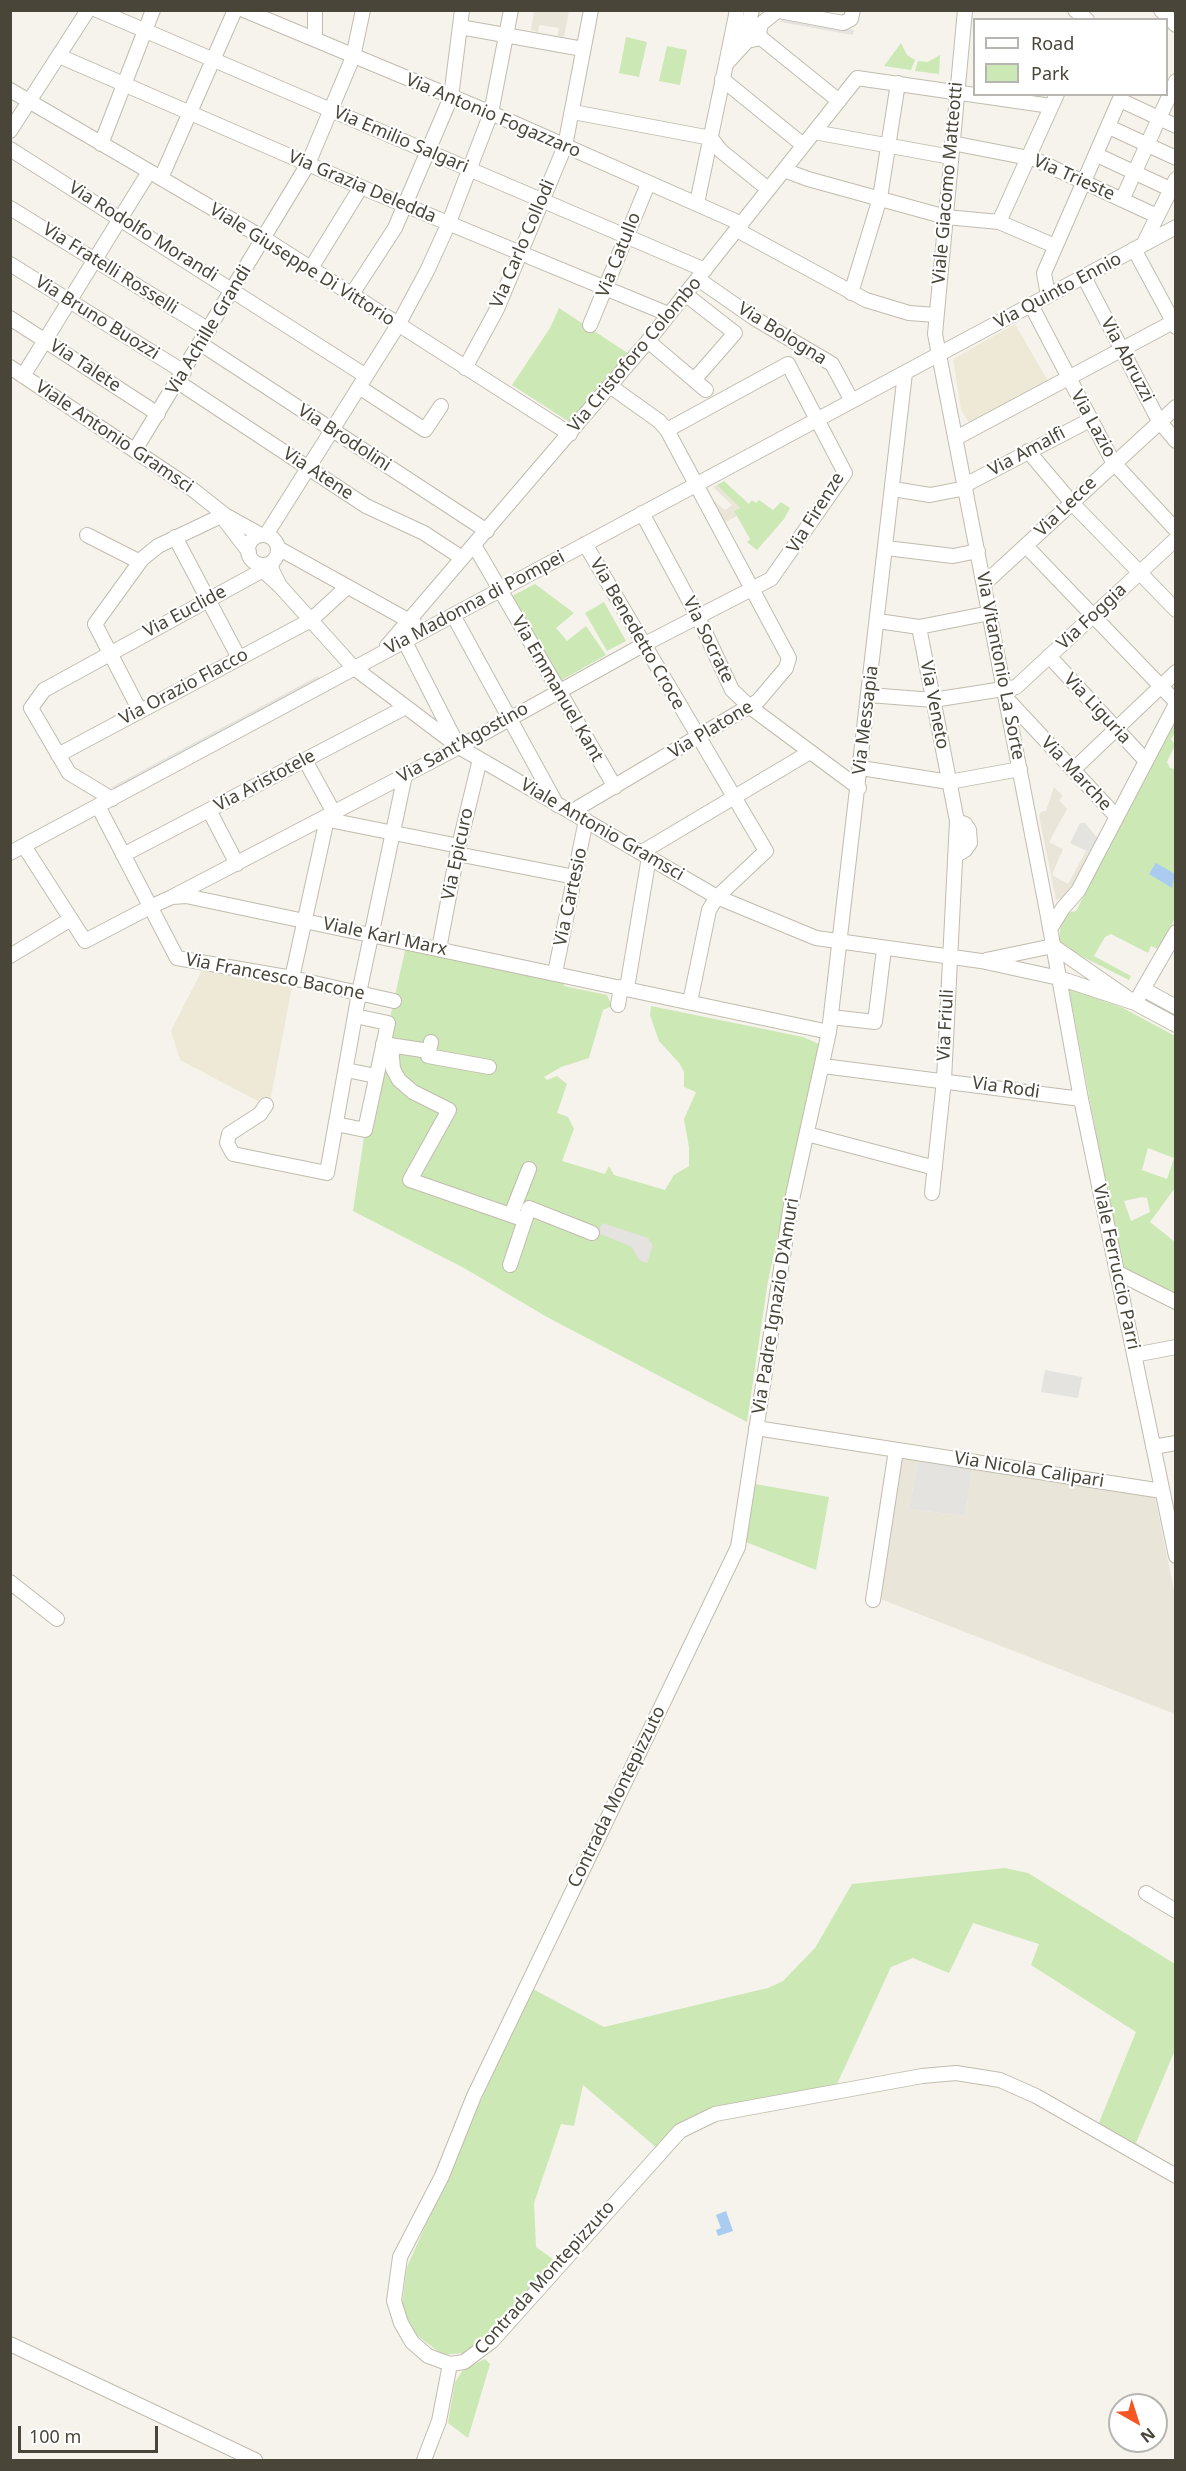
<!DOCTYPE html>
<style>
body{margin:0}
#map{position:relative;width:1186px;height:2471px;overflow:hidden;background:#f5f3eb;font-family:"Noto Sans",sans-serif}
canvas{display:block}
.frame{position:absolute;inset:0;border:12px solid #4a4539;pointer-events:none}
.legend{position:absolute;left:973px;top:18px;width:195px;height:78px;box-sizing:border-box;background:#fff;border:2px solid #b7b5b0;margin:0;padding:8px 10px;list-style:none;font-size:18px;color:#4a4539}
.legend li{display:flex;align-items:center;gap:12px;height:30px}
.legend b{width:30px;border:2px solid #b7b5b0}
.north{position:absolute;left:1108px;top:2393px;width:60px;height:60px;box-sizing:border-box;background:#fff;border:2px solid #b7b5b0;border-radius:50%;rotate:141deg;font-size:16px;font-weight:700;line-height:24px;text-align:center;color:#4a4539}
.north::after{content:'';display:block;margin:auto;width:21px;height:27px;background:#f65621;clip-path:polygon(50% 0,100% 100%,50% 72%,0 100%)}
.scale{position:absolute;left:18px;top:2426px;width:140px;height:27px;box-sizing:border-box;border:3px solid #4a4539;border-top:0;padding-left:8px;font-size:18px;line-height:21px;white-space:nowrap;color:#4a4539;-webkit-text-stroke:4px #fff;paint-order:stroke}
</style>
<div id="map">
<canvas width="1186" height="2471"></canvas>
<div class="frame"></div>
<ul class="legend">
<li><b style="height:8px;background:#fff"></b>Road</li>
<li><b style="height:16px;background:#cce8b5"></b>Park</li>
</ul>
<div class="north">N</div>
<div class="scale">100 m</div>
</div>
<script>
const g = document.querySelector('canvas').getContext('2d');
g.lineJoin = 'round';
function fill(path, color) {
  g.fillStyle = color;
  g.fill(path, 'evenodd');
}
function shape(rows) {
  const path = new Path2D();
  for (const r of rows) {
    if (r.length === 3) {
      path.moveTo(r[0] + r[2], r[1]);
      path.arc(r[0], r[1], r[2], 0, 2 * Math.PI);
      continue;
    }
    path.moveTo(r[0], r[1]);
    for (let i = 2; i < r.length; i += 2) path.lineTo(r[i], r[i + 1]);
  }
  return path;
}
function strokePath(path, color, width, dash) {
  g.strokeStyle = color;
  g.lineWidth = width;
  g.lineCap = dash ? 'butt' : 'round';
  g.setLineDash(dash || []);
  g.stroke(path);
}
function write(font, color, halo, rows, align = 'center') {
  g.font = font + ' "Noto Sans",sans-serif';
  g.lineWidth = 4.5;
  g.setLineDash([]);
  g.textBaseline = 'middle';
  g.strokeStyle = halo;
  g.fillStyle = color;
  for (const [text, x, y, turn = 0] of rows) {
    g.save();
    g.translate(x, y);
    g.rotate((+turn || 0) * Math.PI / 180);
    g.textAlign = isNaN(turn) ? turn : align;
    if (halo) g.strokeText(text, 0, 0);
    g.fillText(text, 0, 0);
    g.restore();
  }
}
const residential = shape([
 [534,11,569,11,564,37,557,36,559,28,539,25,538,32,531,30],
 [717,485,740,508,735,511,737,516,724,523,711,498,725,510,732,505,713,487],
 [1054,787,1063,796,1059,800,1067,809,1049,842,1063,849,1052,875,1068,884,1086,851,1091,853,1070,896,1056,900,1039,816,1042,811,1046,811],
 [899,1456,918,1459,909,1509,965,1516,973,1468,1155,1498,1175,1595,1175,1714,878,1598]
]);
const education = shape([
 [1015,324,1048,381,969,423,961,410,953,359],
 [202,970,292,987,269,1107,180,1060,171,1031]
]);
const green = shape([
 [626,37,647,42,639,77,619,73],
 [901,43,907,55,915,60,911,70,884,66],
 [667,46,687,50,680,85,659,81],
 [940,55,939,74,915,71,918,61,928,62],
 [559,308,629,354,571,423,512,385,550,328],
 [724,481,749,504,752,500,756,503,759,500,773,510,781,502,790,508,784,519,757,550,747,542,750,539,734,511,740,508,717,485],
 [535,584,574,613,556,628,567,641,586,626,606,655,560,681,512,596],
 [604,602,626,641,607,651,585,613],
 [1175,719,1175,733,1171,739,1175,745,1167,762,1170,768,1175,769,1175,918,1158,949,1151,946,1148,953,1111,934,1105,937,1094,956,1131,976,1129,980,1059,945,1061,920,1067,913,1076,911],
 [407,942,566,975,564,986,607,995,612,1006,603,1010,589,1058,561,1067,544,1077,547,1080,557,1076,567,1084,557,1113,568,1117,574,1129,562,1161,605,1174,609,1166,614,1175,665,1190,674,1175,689,1166,689,1147,684,1119,696,1092,684,1087,684,1072,680,1064,659,1041,650,1015,651,1006,803,1037,819,1044,768,1281,747,1422,547,1317,464,1268,353,1211,365,1130],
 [1069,989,1123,1008,1175,1036,1175,1188,1150,1222,1175,1242,1175,1294,1121,1266],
 [1148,1148,1174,1158,1167,1179,1142,1170],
 [1142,1197,1147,1198,1150,1212,1131,1221,1124,1201],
 [755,1484,829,1497,816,1570,746,1542],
 [1005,1868,1028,1873,1175,1964,1175,2050,1136,2143,1174,2167,1098,2125,1136,2032,1031,1965,1039,1944,973,1923,949,1973,913,1958,891,1967,837,2084,707,2111,658,2149,583,2085,574,2126,561,2124,534,2203,536,2247,557,2262,474,2352,443,2355,414,2333,402,2306,407,2267,531,1988,604,2027,768,1988,783,1981,815,1948,852,1884],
 [485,2359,490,2364,468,2438,448,2423,455,2382,463,2370]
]);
const parking = shape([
 [781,16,854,30,853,35,780,22],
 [318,676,321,682,116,794,112,787],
 [1080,823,1085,823,1098,839,1091,853,1070,843],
 [602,1223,648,1238,653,1246,647,1263,639,1260,632,1247,598,1233],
 [1045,1370,1082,1377,1078,1398,1041,1392],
 [918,1459,973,1468,965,1516,909,1509]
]);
const water = shape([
 [1156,863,1175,874,1172,888,1149,874],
 [726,2211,733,2231,718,2236,716,2230,721,2228,716,2215]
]);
const minor = shape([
 [97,10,705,270],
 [244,10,491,113,742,224],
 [737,10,726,64,747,41,761,38],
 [774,10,843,23,851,19,853,10],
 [965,10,935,334,1046,906,1081,1099,1176,1556],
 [1075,10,1087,20],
 [1161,10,1176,25],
 [777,11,761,24,759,33,761,38,839,101],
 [460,27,583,49],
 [315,39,315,10],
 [742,46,752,10],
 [59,56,361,187,668,314],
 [722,79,803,145],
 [10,90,265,239,570,434],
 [1120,100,1176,126],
 [573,112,711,138,721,151,768,189],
 [1109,127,1176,158],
 [10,131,88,10],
 [814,132,951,157],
 [952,143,1034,159,1157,216],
 [101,144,153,10],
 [10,149,366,376],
 [1097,155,1170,189],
 [784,170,808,179,946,217,999,222,1055,246],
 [161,178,235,10],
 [1122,200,1176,81],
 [697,203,726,64],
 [10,208,209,330],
 [999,222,1057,94],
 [737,230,866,300,909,313,936,315],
 [1143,245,1176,179],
 [1134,249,1176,327],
 [10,264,184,372],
 [311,268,361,187],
 [1084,277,1159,421,1176,441],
 [698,279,754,318,832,364,852,401],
 [851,293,880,198,898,83],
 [352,294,395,228,451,97,462,10],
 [1048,296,1044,273,1122,94],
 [1031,305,1113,462,1176,530],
 [10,318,158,414],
 [590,325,648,184],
 [648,341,694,380,735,333,685,294],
 [201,344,487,531],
 [10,367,192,489,225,515,261,535],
 [465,368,497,309,565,146,591,10],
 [905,373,829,1032,791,1204,738,1547,474,2096,442,2176,400,2257,394,2301,401,2323,412,2342,428,2356,450,2364,464,2362,492,2341,680,2131,715,2114,922,2076,956,2073,1000,2080,1036,2096,1176,2176],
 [23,376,149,172],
 [694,380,706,390],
 [178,382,366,506,424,533,462,558],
 [359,387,425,430,441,406],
 [956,438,1173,322],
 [135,450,308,164,353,57,363,10],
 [1028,451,1072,503,1176,610],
 [965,485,1090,420],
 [893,489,930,495,966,488],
 [642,513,698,617,732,690,750,707,859,788],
 [223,518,249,552],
 [87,535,140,562],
 [266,535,398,325,427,271,448,225,491,113,511,10],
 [263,550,15],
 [175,537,239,658],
 [585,544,766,851,717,897,709,910,690,1002],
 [474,545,615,787],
 [1026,546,1176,702],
 [278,548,415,624],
 [886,548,953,556,978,551],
 [257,565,280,586,271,568,273,561],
 [984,584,1176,407],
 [280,586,353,667,459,747,717,897,816,938,981,961,1059,978,1135,1003],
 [453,615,557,805],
 [878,621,919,627,990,613],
 [919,627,957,821,944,1080,932,1193],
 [404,640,456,742],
 [387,646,648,341,857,78,1051,106],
 [1049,656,1146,761],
 [869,695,933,700,1016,687,1176,539],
 [1007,699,1116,816],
 [140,711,95,624,142,559,158,546,221,516],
 [58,755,311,620,347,587],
 [305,760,334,813],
 [861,768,949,782,1020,769],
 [1073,770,1176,672],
 [112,799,69,773,31,708,44,690,263,570],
 [98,806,177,958,292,978,394,1001],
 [209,810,237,864],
 [571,812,758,701,786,668,789,658,667,430,659,421,610,386],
 [324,819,459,846],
 [24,846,85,941,150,907,172,897,186,896,829,1032],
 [642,852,810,752],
 [10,853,1176,227],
 [457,854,575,877],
 [123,855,406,707],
 [955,856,965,850,970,843,969,830,965,824,957,821],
 [172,897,459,747,643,645,771,579,845,473,788,364,667,430],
 [1050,929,1063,908,1078,891,1176,704],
 [439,949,457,854,480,759],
 [10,956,71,919],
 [986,960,1053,946,1135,1003,1176,1025],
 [555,973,586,820],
 [292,978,327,819],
 [627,988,649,857],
 [1143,989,1176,1007],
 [1135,1003,1176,932],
 [618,1005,621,987],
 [831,1017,875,1022,884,949],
 [383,1044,429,1051,431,1042],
 [391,1045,393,1069,399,1080,413,1092,449,1110,410,1180,525,1220,529,1208,592,1233],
 [429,1051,428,1056,489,1067],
 [823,1066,1081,1099],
 [346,1070,376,1076],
 [266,1105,260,1114,229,1134,227,1143,233,1154,327,1173,359,993,405,775],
 [336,1124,365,1130,388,1023,355,1016],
 [807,1134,935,1168],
 [511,1215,529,1169],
 [510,1265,525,1220],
 [1118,1273,1176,1302],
 [1134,1355,1176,1347],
 [756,1428,1162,1491],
 [1153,1447,1176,1443],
 [10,1582,57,1619],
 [873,1600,896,1450],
 [1146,1893,1176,1911],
 [10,2344,255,2460],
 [424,2460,439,2421,450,2364]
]);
const streetNames = [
 ["Via Antonio Fogazzaro",493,116,23],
 ["Via Emilio Salgari",401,140,23],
 ["Via Trieste",1074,178,24],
 ["Viale Giacomo Matteotti",948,183,-85],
 ["Via Grazia Deledda",362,187,23],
 ["Via Rodolfo Morandi",143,232,32],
 ["Via Carlo Collodi",523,244,-67],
 ["Via Catullo",619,255,-68],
 ["Viale Giuseppe Di Vittorio",302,265,32],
 ["Via Fratelli Rosselli",110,269,32],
 ["Via Quinto Ennio",1058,291,-28],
 ["Via Bruno Buozzi",97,318,32],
 ["Via Achille Grandi",209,330,-59],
 ["Via Bologna",782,334,32],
 ["Via Cristoforo Colombo",635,355,-50],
 ["Via Abruzzi",1127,360,62],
 ["Via Talete",85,366,33],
 ["Via Lazio",1093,424,61],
 ["Viale Antonio Gramsci",114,437,34],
 ["Via Brodolini",344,438,33],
 ["Via Amalfi",1027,452,-28],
 ["Via Atene",318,474,33],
 ["Via Lecce",1066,507,-44],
 ["Via Firenze",816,513,-58],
 ["Via Madonna di Pompei",475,603,-28],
 ["Via Euclide",185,612,-28],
 ["Via Foggia",1092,617,-43],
 ["Via Benedetto Croce",637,634,60],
 ["Via Socrate",708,640,64],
 ["Via Vitantonio La Sorte",1000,666,79],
 ["Via Orazio Flacco",184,687,-28],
 ["Via Emmanuel Kant",557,689,60],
 ["Via Veneto",934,705,79],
 ["Via Liguria",1097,709,47],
 ["Via Messapia",866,720,-83],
 ["Via Platone",711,730,-31],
 ["Via Sant'Agostino",463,743,-29],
 ["Via Marche",1076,774,47],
 ["Via Aristotele",265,781,-28],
 ["Viale Antonio Gramsci",602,830,30],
 ["Via Epicuro",458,854,-78],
 ["Via Cartesio",571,897,-78],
 ["Viale Karl Marx",385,937,12],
 ["Via Francesco Bacone",275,977,11],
 ["Via Friuli",946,1025,-87],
 ["Via Rodi",1006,1088,8],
 ["Viale Ferruccio Parri",1116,1267,78],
 ["Via Padre Ignazio D'Amuri",776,1306,-81],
 ["Via Nicola Calipari",1029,1470,9],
 ["Contrada Montepizzuto",617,1797,-64],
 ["Contrada Montepizzuto",545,2278,-48]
];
fill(residential, '#e9e6d9');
fill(education, '#eee9d6');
fill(green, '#cce8b5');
fill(parking, '#e4e3df');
fill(water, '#aaccf0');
strokePath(minor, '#c1bcae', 16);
strokePath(minor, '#fff', 14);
write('18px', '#4a4539', '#fff', streetNames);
</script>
